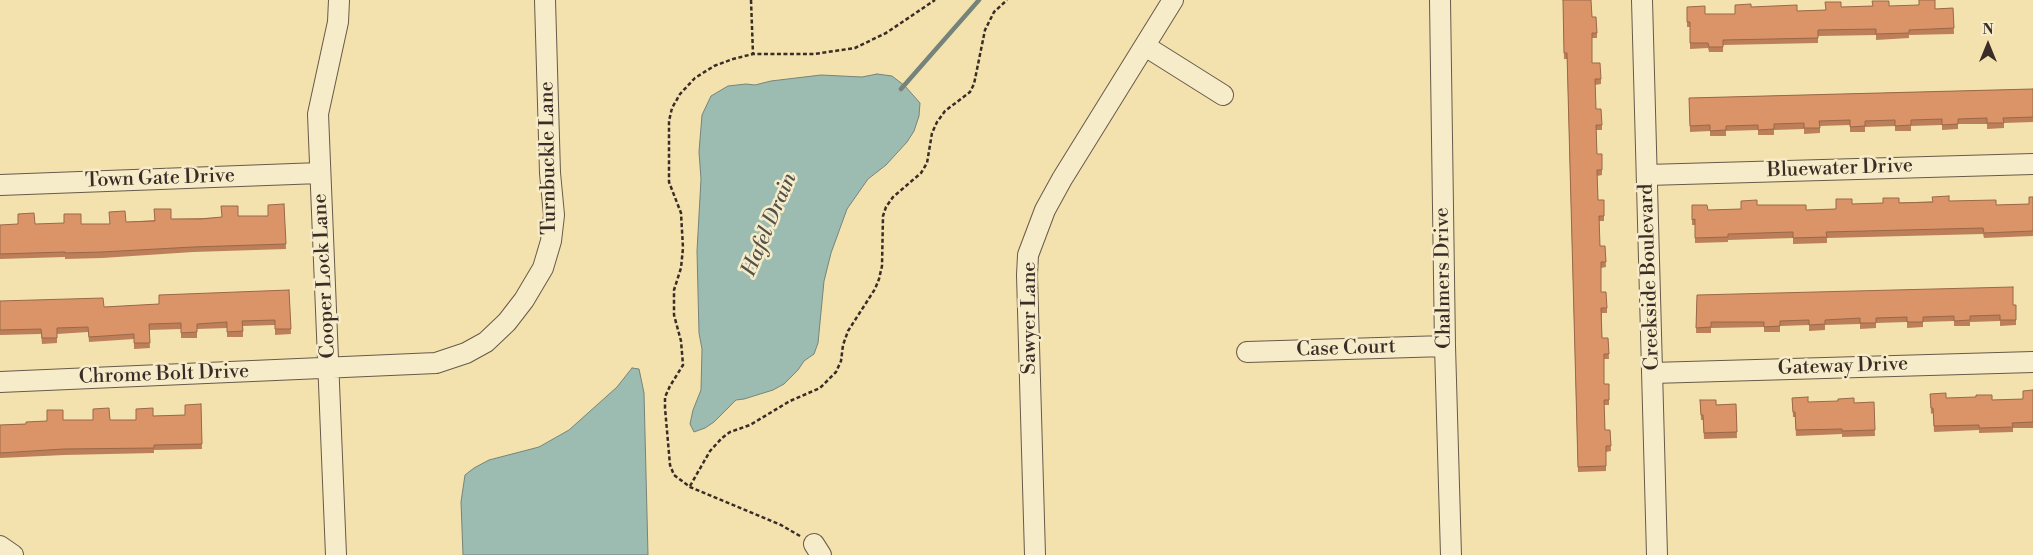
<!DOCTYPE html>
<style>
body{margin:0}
#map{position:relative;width:2033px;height:555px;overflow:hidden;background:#f3e1ae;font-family:"Libre Bodoni",serif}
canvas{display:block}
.north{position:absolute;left:1963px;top:20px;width:50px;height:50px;-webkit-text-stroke:4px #f7ecca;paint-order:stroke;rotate:0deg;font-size:14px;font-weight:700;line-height:20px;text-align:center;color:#3a2d27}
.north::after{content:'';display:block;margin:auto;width:18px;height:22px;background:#3a2d27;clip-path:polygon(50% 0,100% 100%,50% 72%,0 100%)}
</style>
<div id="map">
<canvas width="2033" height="555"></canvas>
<div class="north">N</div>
</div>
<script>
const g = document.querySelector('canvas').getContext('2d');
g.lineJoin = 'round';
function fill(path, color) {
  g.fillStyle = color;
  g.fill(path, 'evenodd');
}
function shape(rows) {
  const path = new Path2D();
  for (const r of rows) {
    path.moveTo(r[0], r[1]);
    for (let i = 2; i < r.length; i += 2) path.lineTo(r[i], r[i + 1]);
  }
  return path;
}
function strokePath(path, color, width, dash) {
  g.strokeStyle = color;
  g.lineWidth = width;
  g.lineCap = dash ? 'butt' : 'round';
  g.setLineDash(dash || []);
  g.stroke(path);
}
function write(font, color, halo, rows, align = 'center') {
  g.font = font + ' "Libre Bodoni",serif';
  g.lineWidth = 5;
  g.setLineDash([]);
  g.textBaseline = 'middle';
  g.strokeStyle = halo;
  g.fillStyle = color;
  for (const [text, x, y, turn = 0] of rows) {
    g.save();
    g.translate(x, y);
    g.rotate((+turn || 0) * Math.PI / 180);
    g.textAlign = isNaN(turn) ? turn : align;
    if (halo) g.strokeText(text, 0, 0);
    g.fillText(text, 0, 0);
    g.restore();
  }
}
const water = shape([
 [877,74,892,76,905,86,920,103,919,116,914,131,907,142,886,165,868,179,847,209,831,253,824,281,818,343,814,354,804,361,798,370,784,384,773,390,744,399,736,400,714,422,705,428,694,432,690,424,693,410,701,390,702,349,699,333,697,251,701,179,699,152,702,115,711,96,728,86,746,84,755,85,771,81,821,75,862,77,877,74],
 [632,368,639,369,644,393,648,555,463,555,461,502,465,475,474,468,489,460,539,447,569,430,617,387,632,368]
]);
const stream = shape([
 [901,89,979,0]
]);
const path = shape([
 [751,0,753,54],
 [690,486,710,451,722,438,730,432,750,425,790,401,820,388,836,372,841,361,843,345,848,331,875,289,879,279,882,266,883,216,886,207,893,197,921,173,927,163,932,133,937,122,945,111,970,92,974,84,985,30,994,12,1007,0],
 [800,536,781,525,690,487,674,475,670,465,665,408,665,397,670,386,683,365,681,341,674,315,674,290,681,268,683,248,681,213,669,182,669,121,672,108,680,94,695,78,714,66,733,59,753,54,814,54,855,48,886,33,935,0]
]);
const minor = shape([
 [1440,0,1445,346,1451,555],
 [1642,0,1657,555],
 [1145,46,1223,95],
 [1647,175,2033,164],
 [0,185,320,173],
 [1247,352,1445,346],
 [1652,373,2033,362],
 [0,382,436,363,466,353,486,342,507,322,524,300,543,268,551,241,554,215,550,173,545,0],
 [814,544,821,555],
 [0,546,13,555],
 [336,555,318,114,338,22,339,0],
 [1035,555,1027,275,1028,255,1045,210,1062,179,1173,0]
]);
const wall = shape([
 [1563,0,1592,17,1597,33,1597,38,1592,38,1592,63,1601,79,1601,84,1595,85,1596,109,1602,125,1602,130,1596,130,1597,154,1602,170,1602,175,1597,176,1598,200,1604,200,1604,221,1599,221,1600,246,1605,246,1606,267,1601,268,1601,292,1607,308,1607,313,1602,313,1602,338,1608,338,1609,359,1604,359,1604,384,1609,384,1609,405,1604,405,1605,430,1610,430,1611,451,1606,452,1606,471,1578,472,1567,59,1564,59],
 [1889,6,1935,9,1953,8,1954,34,1909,35,1909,38,1876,40,1876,35,1818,36,1818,43,1723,45,1723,52,1709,52,1708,48,1690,49,1690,27,1687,27,1687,7,1705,14,1735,14,1751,7,1797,11,1825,10,1841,7],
 [2033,89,2033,122,2004,123,2004,128,1987,129,1987,124,1958,124,1958,129,1942,130,1942,125,1911,126,1911,131,1895,131,1895,126,1865,127,1865,132,1850,132,1850,125,1820,126,1820,133,1804,134,1804,129,1774,130,1774,135,1758,135,1758,130,1726,131,1726,136,1710,136,1710,131,1690,132,1689,98],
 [2033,197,2033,236,1984,238,1983,234,1827,238,1827,243,1793,244,1793,238,1728,240,1728,242,1695,243,1695,225,1692,225,1692,205,1708,210,1741,209,1757,205,1806,210,1836,209,1852,204,1949,201,1996,205,2029,204],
 [284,204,286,249,193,252,102,258,65,259,65,257,0,259,0,225,109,224,126,222,171,219,268,216],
 [289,290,291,334,275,335,275,325,243,326,243,337,227,337,227,328,197,329,197,338,181,338,181,329,149,330,150,348,134,349,134,339,89,342,88,332,57,334,57,343,42,344,41,334,0,335,0,301,104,307,159,304],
 [1697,295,2016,305,2016,325,2000,326,2000,321,1970,322,1970,326,1954,326,1954,321,1923,322,1923,327,1907,328,1907,322,1876,323,1876,328,1860,329,1860,324,1825,325,1825,330,1809,331,1809,325,1780,326,1780,332,1764,332,1764,327,1711,328,1711,333,1696,333],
 [2033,390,2033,428,2013,428,2013,432,1979,433,1979,430,1934,432,1933,413,1931,414,1930,394,1946,398,1992,400,2023,399],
 [1792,398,1808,402,1854,403,1874,402,1875,436,1842,437,1842,434,1796,436,1795,417,1793,417],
 [1700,400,1716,405,1736,404,1737,438,1704,439,1703,420,1701,420],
 [201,404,202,449,154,450,154,453,64,455,0,458,0,425,26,424,63,420,136,420,153,416,185,415]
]);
const building = shape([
 [1563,0,1591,0,1592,17,1596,17,1597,33,1592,33,1592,63,1600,63,1601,79,1595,79,1596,109,1601,109,1602,125,1596,125,1597,154,1602,154,1602,170,1597,170,1598,200,1604,200,1604,216,1599,216,1600,246,1605,246,1606,262,1601,262,1601,292,1606,292,1607,308,1601,308,1602,338,1608,338,1609,354,1604,354,1604,384,1609,384,1609,400,1604,400,1605,430,1610,430,1611,446,1606,446,1606,466,1578,467,1567,53,1564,53,1563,0],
 [1919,0,1935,0,1935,9,1953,8,1954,28,1909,30,1909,33,1876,34,1876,29,1818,30,1818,38,1723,40,1723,47,1709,47,1708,43,1690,43,1690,22,1687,22,1687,7,1705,6,1705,14,1735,14,1735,5,1751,4,1751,7,1797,5,1797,11,1826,10,1825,2,1841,2,1841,7,1873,6,1872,1,1889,1,1889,6,1919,5,1919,0],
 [2033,89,2033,117,2003,118,2004,123,1987,123,1987,118,1958,119,1958,124,1942,125,1942,119,1911,120,1911,125,1895,126,1895,120,1865,121,1865,126,1850,127,1850,120,1819,121,1820,128,1804,128,1804,123,1774,124,1774,129,1758,130,1758,125,1726,126,1726,130,1710,131,1710,125,1690,126,1689,98,2033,89],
 [1949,196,1949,201,1996,200,1996,205,2029,204,2029,197,2033,197,2033,231,1984,233,1983,228,1826,232,1827,237,1793,238,1793,232,1728,234,1728,237,1695,238,1695,219,1692,220,1692,205,1707,205,1708,210,1741,209,1741,201,1757,200,1757,205,1806,205,1806,210,1836,209,1836,199,1852,199,1852,204,1883,203,1883,198,1899,198,1899,203,1933,202,1932,197,1949,196],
 [284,204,286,244,193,247,102,252,65,253,65,252,0,254,0,225,18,224,18,214,34,213,35,224,64,223,64,214,81,214,81,224,110,224,109,212,125,211,126,222,155,221,154,209,171,209,171,219,201,219,222,217,221,206,238,206,238,216,268,216,268,205,284,204],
 [2013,287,2013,305,2016,305,2016,320,2000,320,2000,315,1970,316,1970,320,1954,321,1954,316,1923,317,1923,322,1907,322,1907,317,1876,318,1876,323,1860,323,1860,318,1825,320,1825,324,1809,325,1809,320,1780,321,1780,326,1764,327,1764,322,1711,322,1711,327,1696,328,1697,295,2013,287],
 [289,290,291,329,275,329,275,320,242,321,243,331,227,332,227,322,197,324,197,332,181,333,181,323,149,324,150,343,134,343,134,334,89,337,88,327,57,328,57,338,42,338,41,329,0,330,0,301,103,298,104,307,159,304,159,295,289,290],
 [2033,390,2033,422,2012,423,2013,427,1979,428,1979,425,1934,426,1933,408,1931,408,1930,394,1946,393,1946,398,1976,397,1976,395,1992,395,1992,400,2023,399,2023,391,2033,390],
 [1808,397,1808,402,1838,401,1838,399,1854,398,1854,403,1874,402,1875,430,1842,431,1842,429,1796,430,1795,412,1793,412,1792,398,1808,397],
 [1700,400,1716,400,1716,405,1736,404,1737,432,1704,433,1703,415,1701,415,1700,400],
 [201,404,202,444,154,445,154,448,64,449,0,453,0,425,26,424,26,422,47,421,47,410,63,410,63,420,93,420,93,409,109,408,110,420,136,420,136,409,153,408,153,416,185,415,185,405,201,404]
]);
const streetNames = [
 ["Turnbuckle Lane",549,158,-91],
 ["Bluewater Drive",1840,169,-2],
 ["Town Gate Drive",160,179,-2],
 ["Cooper Lock Lane",325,276,-93],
 ["Creekside Boulevard",1650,277,-92],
 ["Chalmers Drive",1444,278,-91],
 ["Sawyer Lane",1030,318,-90],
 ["Case Court",1346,349,-2],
 ["Gateway Drive",1843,367,-2],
 ["Chrome Bolt Drive",164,375,-2]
];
const waterNames = [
 ["Hafel Drain",770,225,-67]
];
fill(water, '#9dbcb1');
strokePath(water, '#75837a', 1);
strokePath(stream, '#75837a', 4.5);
strokePath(minor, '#685a49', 22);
strokePath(path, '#3a2d27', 2.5, [4, 2.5]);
strokePath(minor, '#f7ecca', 20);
fill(wall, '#bc7f59');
fill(building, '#db9468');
strokePath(building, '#996849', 1);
write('20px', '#3a2d27', '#f7ecca', streetNames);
write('italic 21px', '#53514a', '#f7ecca', waterNames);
</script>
